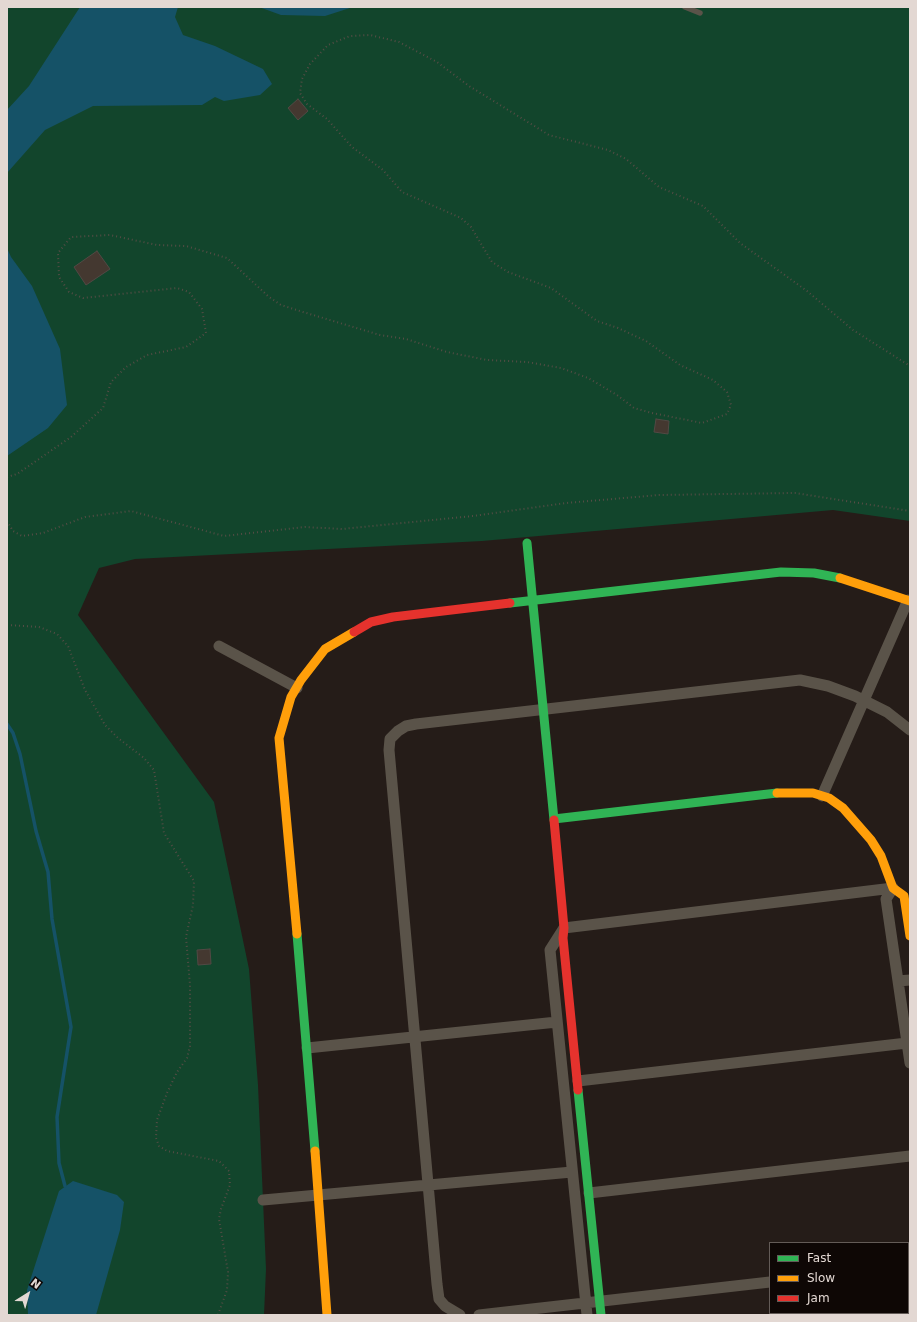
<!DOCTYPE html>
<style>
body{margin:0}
#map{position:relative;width:917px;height:1322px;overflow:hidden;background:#251c18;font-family:"DejaVu Sans",sans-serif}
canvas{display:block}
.frame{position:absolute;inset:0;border:8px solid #e3d8d3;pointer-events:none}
.legend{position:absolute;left:769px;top:1242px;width:140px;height:72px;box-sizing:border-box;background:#0e0705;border:1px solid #635b57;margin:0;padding:5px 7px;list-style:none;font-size:12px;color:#e3d8d3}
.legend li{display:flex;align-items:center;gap:8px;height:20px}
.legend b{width:20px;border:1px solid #635b57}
.north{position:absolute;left:8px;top:1274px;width:40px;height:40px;-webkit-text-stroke:3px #0e0705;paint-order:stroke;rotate:37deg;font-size:11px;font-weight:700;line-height:16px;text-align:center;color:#e3d8d3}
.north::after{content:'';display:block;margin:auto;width:14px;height:18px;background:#e3d8d3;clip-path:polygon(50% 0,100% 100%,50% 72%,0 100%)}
</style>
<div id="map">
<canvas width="917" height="1322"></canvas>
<div class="frame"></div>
<ul class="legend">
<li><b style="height:5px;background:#30b455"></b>Fast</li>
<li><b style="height:5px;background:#ff9f0a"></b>Slow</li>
<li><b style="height:5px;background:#e5322d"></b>Jam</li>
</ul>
<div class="north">N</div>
</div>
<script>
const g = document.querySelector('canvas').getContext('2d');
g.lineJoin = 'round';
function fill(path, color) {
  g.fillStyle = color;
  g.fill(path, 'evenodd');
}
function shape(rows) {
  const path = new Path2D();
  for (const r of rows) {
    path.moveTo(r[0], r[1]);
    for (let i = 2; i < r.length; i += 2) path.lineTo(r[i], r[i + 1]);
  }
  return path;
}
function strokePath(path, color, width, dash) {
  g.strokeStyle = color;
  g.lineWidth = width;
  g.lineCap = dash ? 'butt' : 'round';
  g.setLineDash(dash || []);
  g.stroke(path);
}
const green = shape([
 [7,7,910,7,910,521,833,510,482,541,135,559,99,568,78,615,214,802,249,969,258,1085,266,1269,264,1315,7,1315]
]);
const water = shape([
 [80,7,178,7,175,17,183,35,215,46,263,69,272,84,260,95,224,101,215,97,202,105,93,106,45,130,7,173,7,110,29,86],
 [259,7,353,7,325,16,281,15],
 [7,248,11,257,32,286,60,349,67,405,48,428,7,456],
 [73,1181,117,1195,124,1202,120,1230,96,1315,28,1315,27,1290,59,1191]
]);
const stream = shape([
 [7,724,13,733,20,754,36,831,48,872,52,919,71,1027,57,1117,59,1163,65,1186]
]);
const building = shape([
 [298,99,308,111,298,120,288,108,298,99],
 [97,251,110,269,86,285,74,267,97,251],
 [656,419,669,421,668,434,654,432,656,419],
 [210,949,211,964,198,965,197,950,210,949]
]);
const path = shape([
 [7,477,17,474,71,437,103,408,111,382,126,367,147,355,186,347,206,333,202,309,189,292,177,288,83,298,69,292,59,277,58,253,71,237,110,235,157,245,186,246,227,258,269,297,281,305,303,312,380,335,406,339,447,352,487,360,527,362,561,368,588,378,617,395,634,408,652,413,702,423,727,414,731,405,727,392,713,380,680,365,646,341,618,328,597,321,551,288,508,272,492,262,471,227,461,218,402,192,383,170,352,147,327,119,307,104,300,93,302,79,310,64,328,45,350,36,370,35,399,42,437,62,469,86,549,135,608,150,626,159,659,187,703,206,740,243,807,291,853,330,910,366],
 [7,521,13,531,22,536,43,533,85,517,131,511,224,536,305,527,342,529,473,516,566,503,659,495,795,493,910,511],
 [7,625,39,627,57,634,68,646,85,690,105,725,118,738,144,758,154,770,164,833,194,881,193,905,186,937,190,985,190,1046,187,1058,177,1072,167,1093,157,1120,156,1138,159,1146,167,1151,219,1161,229,1171,230,1185,221,1209,219,1219,228,1272,227,1290,218,1315]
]);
const lane = shape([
 [685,7,700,13]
]);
const street = shape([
 [219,646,297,688],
 [822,796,908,600],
 [893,888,886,899,910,1063],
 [898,981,910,980],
 [307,1048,557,1022],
 [578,1081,907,1043],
 [589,1193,910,1156],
 [263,1200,572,1172],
 [908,1267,910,1267],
 [460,1315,445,1306,439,1299,437,1284,389,750,390,739,398,731,406,726,416,724,800,680,828,686,855,696,887,712,910,730],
 [479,1315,770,1282],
 [587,1315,550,950,564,928,893,888]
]);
const fast = shape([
 [527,543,554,820],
 [510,603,781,572,814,573,840,578],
 [554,819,777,793],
 [297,934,315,1151],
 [578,1090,601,1315]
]);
const slow = shape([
 [840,578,910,601],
 [777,793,813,793,829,798,843,808,871,840,881,856,893,888,904,896,910,936],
 [297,934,279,738,291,697,301,680,325,649,354,632],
 [315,1151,327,1315]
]);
const jam = shape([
 [354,632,371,622,393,617,510,603],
 [554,820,564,928,563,938,578,1090]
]);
fill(green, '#12452c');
fill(water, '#155267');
strokePath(stream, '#155267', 3.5);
fill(building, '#443830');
strokePath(building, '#514944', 1);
strokePath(path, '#544d45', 2, [1, 3]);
strokePath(lane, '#5a5349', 5.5);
strokePath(street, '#5a5349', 11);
strokePath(fast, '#30b455', 9);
strokePath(slow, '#ff9f0a', 9);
strokePath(jam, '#e5322d', 9);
</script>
